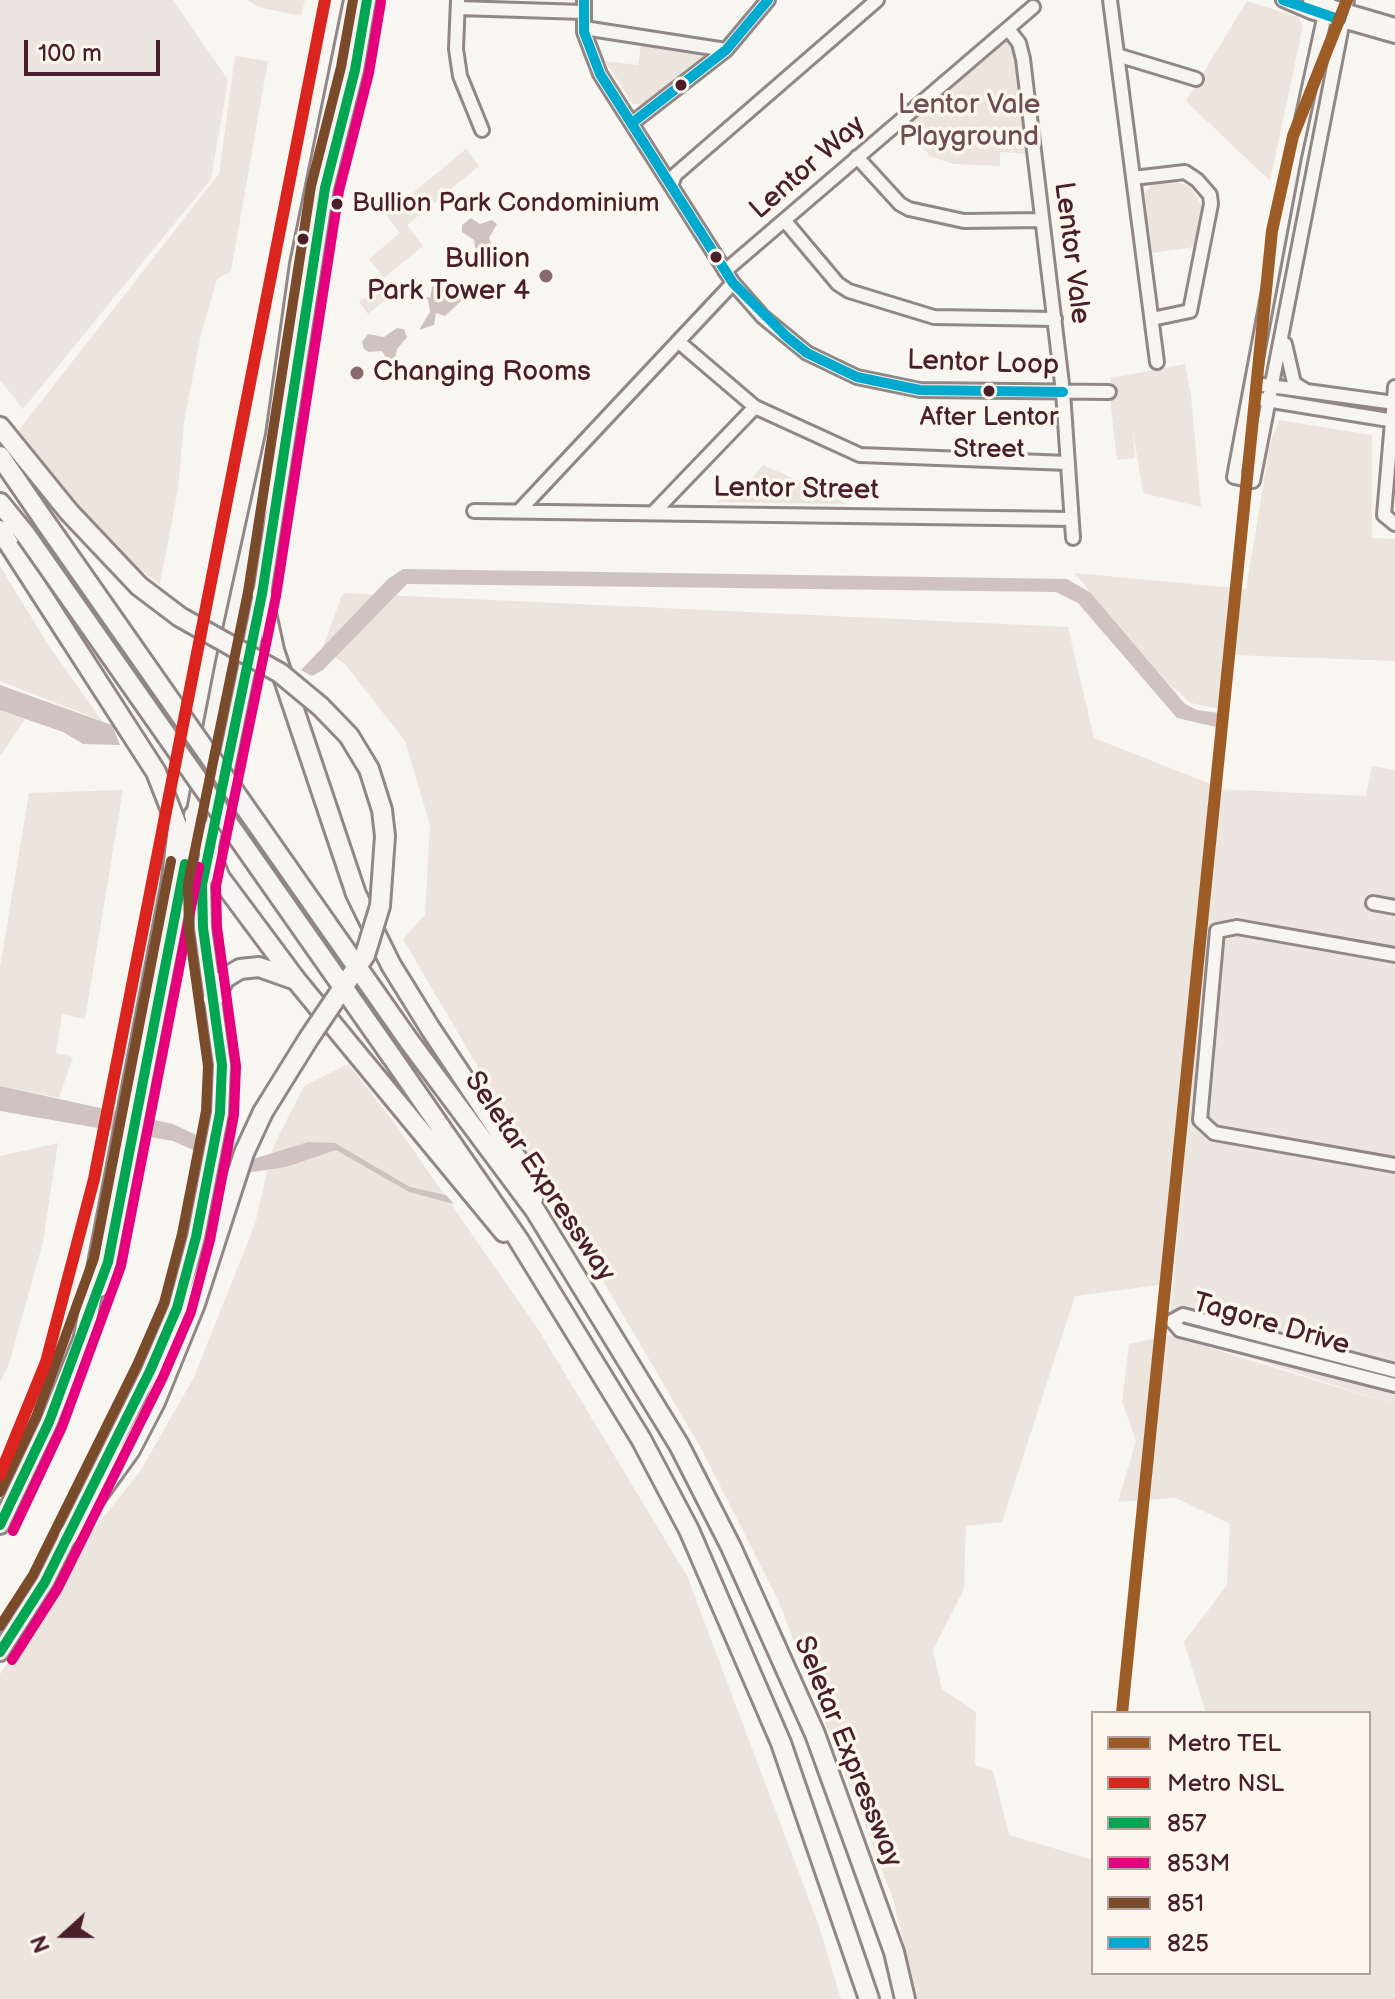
<!DOCTYPE html>
<style>
body{margin:0}
#map{position:relative;width:1395px;height:1999px;overflow:hidden;background:#f8f6f0;font-family:"Balsamiq Sans",sans-serif}
canvas{display:block}
.legend{position:absolute;left:1091px;top:1711px;width:280px;height:264px;box-sizing:border-box;background:#fbf7ec;border:2px solid #b4a19f;margin:0;padding:10px 14px;list-style:none;font-size:24px;color:#4a1f2b}
.legend li{display:flex;align-items:center;gap:16px;height:40px}
.legend b{width:40px;border:2px solid #b4a19f}
.north{position:absolute;left:24px;top:1895px;width:80px;height:80px;-webkit-text-stroke:6px #fbf7ec;paint-order:stroke;rotate:249deg;font-size:22px;font-weight:700;line-height:32px;text-align:center;color:#4a1f2b}
.north::after{content:'';display:block;margin:auto;width:28px;height:36px;background:#4a1f2b;clip-path:polygon(50% 0,100% 100%,50% 72%,0 100%)}
.scale{position:absolute;left:24px;top:40px;width:136px;height:36px;box-sizing:border-box;border:4px solid #4a1f2b;border-top:0;padding-left:10px;font-size:24px;line-height:28px;white-space:nowrap;color:#4a1f2b;-webkit-text-stroke:6px #fbf7ec;paint-order:stroke}
</style>
<div id="map">
<canvas width="1395" height="1999"></canvas>
<ul class="legend">
<li><b style="height:10px;background:#9d5b25"></b>Metro TEL</li>
<li><b style="height:10px;background:#dc241f"></b>Metro NSL</li>
<li><b style="height:10px;background:#00a651"></b>857</li>
<li><b style="height:10px;background:#e5007d"></b>853M</li>
<li><b style="height:10px;background:#7a4b2a"></b>851</li>
<li><b style="height:10px;background:#00a9ce"></b>825</li>
</ul>
<div class="north">N</div>
<div class="scale">100 m</div>
</div>
<script>
const g = document.querySelector('canvas').getContext('2d');
g.lineJoin = 'round';
function fill(path, color) {
  g.fillStyle = color;
  g.fill(path, 'evenodd');
}
function shape(rows) {
  const path = new Path2D();
  for (const r of rows) {
    path.moveTo(r[0], r[1]);
    for (let i = 2; i < r.length; i += 2) path.lineTo(r[i], r[i + 1]);
  }
  return path;
}
function strokePath(path, color, width, dash) {
  g.strokeStyle = color;
  g.lineWidth = width;
  g.lineCap = dash ? 'butt' : 'round';
  g.setLineDash(dash || []);
  g.stroke(path);
}
function write(font, color, halo, rows, align = 'center') {
  g.font = font + ' "Balsamiq Sans",sans-serif';
  g.lineWidth = 7;
  g.setLineDash([]);
  g.textBaseline = 'middle';
  g.strokeStyle = halo;
  g.fillStyle = color;
  for (const [text, x, y, turn = 0] of rows) {
    g.save();
    g.translate(x, y);
    g.rotate((+turn || 0) * Math.PI / 180);
    g.textAlign = isNaN(turn) ? turn : align;
    if (halo) g.strokeText(text, 0, 0);
    g.fillText(text, 0, 0);
    g.restore();
  }
}
const built = shape([
 [0,0,173,0,228,80,211,179,23,409,0,380],
 [1372,766,1395,770,1395,1405,1169,1331,1217,789,1366,796]
]);
const green = shape([
 [247,0,305,0,301,16,258,7],
 [1247,1,1298,17,1303,26,1270,181,1186,101],
 [1005,38,1014,43,1030,154,1000,152,1000,166,953,164,930,156,901,123],
 [642,39,707,50,709,54,644,104,633,104,605,61,638,65],
 [235,56,268,61,231,271,217,279,201,334,184,422,178,489,160,584,113,549,18,431,219,174],
 [466,149,479,166,407,225,423,246,384,278,369,259,400,233,386,215],
 [1176,182,1190,186,1202,207,1194,247,1152,253,1145,194,1151,185],
 [384,283,393,294,368,314,359,302],
 [1185,364,1191,395,1201,507,1143,493,1133,432,1135,458,1117,460,1111,408,1111,378],
 [1279,420,1372,435,1372,538,1395,539,1395,661,1233,655,1229,711,1191,703,1167,682,1074,573,1246,589,1270,444],
 [763,465,775,470,847,504,717,502,729,495,739,495],
 [0,566,49,646,102,721,0,681],
 [343,593,1068,627,1094,738,1213,785,1166,1284,1075,1296,1002,1522,966,1526,964,1589,933,1650,942,1689,976,1712,975,1765,993,1771,1009,1835,1093,1860,1093,1973,1369,1973,1369,1713,1206,1713,1184,1642,1227,1585,1230,1524,1176,1498,1118,1502,1136,1441,1122,1402,1129,1344,1169,1335,1395,1405,1395,1999,918,1999,892,1896,778,1600,702,1450,403,939,425,915,430,825,405,741,345,664,322,649],
 [0,710,25,719,1,755,0,755],
 [123,790,85,1019,62,1014,56,1053,73,1057,59,1098,0,1086,0,968,29,793],
 [348,1064,393,1121,538,1329,687,1576,819,1926,841,1999,0,1999,0,1674,62,1586,83,1542,139,1473,194,1377,255,1224,273,1147,304,1086],
 [58,1143,43,1242,9,1364,0,1383,0,1156]
]);
const water = shape([
 [471,218,480,224,492,220,497,224,489,238,494,251,488,259,477,257,474,240,462,232,462,225],
 [440,283,462,289,461,301,445,316,436,313,434,325,419,330,430,312,428,300,423,295,430,298,432,287],
 [397,328,404,329,407,337,397,349,394,363,388,361,382,351,369,352,364,349,362,342,368,334,384,337],
 [403,569,1067,579,1091,593,1185,704,1197,710,1227,714,1225,729,1177,718,1078,603,1056,592,407,584,323,670,312,676,301,670,388,579],
 [0,685,112,725,120,745,83,744,63,732,0,710],
 [0,1086,173,1124,250,1160,308,1142,335,1143,410,1187,446,1195,454,1204,409,1192,336,1150,286,1167,245,1173,173,1141,0,1111]
]);
const minor = shape([
 [458,0,456,49,460,76,482,130],
 [584,0,584,32,600,74,733,283,763,317,807,353,857,377,920,390,1109,392],
 [1110,0,1157,362],
 [1283,0,1311,12,1395,36],
 [1310,0,1395,25],
 [1328,0,1294,157,1234,477,1253,481,1347,0],
 [458,8,584,12],
 [584,28,726,50],
 [1008,29,1019,43,1023,59,1063,392,1073,538],
 [1117,55,1196,79],
 [632,123,726,50,768,0],
 [857,157,900,204,909,209,964,221,1042,220],
 [1133,178,1185,172,1197,180,1210,195,1211,204,1190,311,1152,319],
 [671,186,675,175,877,0],
 [785,221,838,284,849,291,934,317,1055,319],
 [725,271,1033,7],
 [680,343,755,407,860,455,1068,463],
 [1285,344,1294,383,1305,390],
 [1263,385,1395,403],
 [1395,387,1384,515,1395,524],
 [1260,399,1395,421],
 [474,511,1071,519],
 [519,511,733,283],
 [655,511,755,407],
 [1373,903,1395,907],
 [1395,955,1237,927,1217,931,1200,1120,1214,1133,1395,1165],
 [1395,1371,1183,1315,1172,1321,1180,1330,1395,1385]
]);
const major = shape([
 [100,1288,108,1262,225,662,275,435,299,264,353,0],
 [0,1525,49,1422,88,1325],
 [0,1652,45,1582,150,1371,177,1308,196,1237,220,1113,222,1065,203,928,202,885,262,594,325,188,355,70,367,0]
]);
const highway = shape([
 [0,427,69,512],
 [0,456,46,523],
 [0,503,26,535],
 [0,530,156,772,178,828,171,886,84,1336],
 [262,594,274,650,356,894,391,965,430,1028,518,1160,533,1199],
 [194,815,220,878,296,980,504,1232],
 [213,999,225,978,240,969,259,967,293,979],
 [409,1041,535,1210,679,1445,731,1547,815,1734,894,1952,905,1999],
 [392,1057,518,1239,641,1439,689,1530,781,1743,869,1999],
 [68,1536,130,1450,155,1402,195,1304,244,1153,263,1112,309,1038]
]);
const highwayBridge = shape([
 [69,512,139,586,180,617,280,673,321,707,349,736,369,769,382,810,385,836,380,906,365,955,309,1038],
 [46,523,409,1041],
 [26,535,392,1057]
]);
const bus1 = shape([
 [0,1525,49,1422,108,1262,185,864],
 [0,1652,45,1582,150,1371,177,1308,196,1237,220,1113,222,1065,203,928,202,885,262,594,325,188,355,70,367,0]
]);
const bus2 = shape([
 [13,1531,62,1427,121,1266,199,867],
 [12,1660,58,1588,163,1377,191,1312,210,1240,234,1115,236,1066,217,927,216,886,276,596,339,191,369,73,381,2]
]);
const bus3 = shape([
 [0,1492,36,1417,94,1258,171,861],
 [0,1626,33,1575,137,1365,164,1303,182,1234,206,1111,208,1066,189,930,188,884,248,592,311,186,341,67,353,0]
]);
const bus4 = shape([
 [584,0,584,32,600,74,733,283,786,336,807,353,857,377,920,390,1063,392],
 [1283,0,1341,20,1347,0],
 [632,123,726,50,768,0]
]);
const metro1 = shape([
 [1122,1713,1272,231,1293,136,1347,0]
]);
const metro2 = shape([
 [0,1475,46,1362,94,1179,325,0]
]);
const markers = [
 [681,85,7,"#4a1f2b"],
 [337,204,7,"#4a1f2b"],
 [303,239,7,"#4a1f2b"],
 [716,257,7,"#4a1f2b"],
 [546,276,8,"#876a70"],
 [357,373,8,"#876a70"],
 [989,391,7,"#4a1f2b"]
];
const busNames = [
 ["Bullion Park Condominium",352,204],
 ["After Lentor",989,418,"center"],
 ["Street",989,450,"center"]
];
const parkNames = [
 ["Lentor Vale",969,106],
 ["Playground",969,138]
];
const streetNames = [
 ["Lentor Way",808,168,-41],
 ["Lentor Vale",1071,253,83],
 ["Lentor Loop",983,364,2],
 ["Lentor Street",796,490,1],
 ["Seletar Expressway",539,1177,56],
 ["Tagore Drive",1271,1325,16],
 ["Seletar Expressway",847,1752,68]
];
const poiNames = [
 ["Bullion",530,260],
 ["Park Tower 4",530,292],
 ["Changing Rooms",373,373,"left"]
];
fill(built, '#ebe6df');
fill(green, '#ece5de');
fill(water, '#d0c3bf');
strokePath(minor, '#918787', 18);
strokePath(major, '#918787', 22);
strokePath(highway, '#918787', 24);
strokePath(minor, '#f6f5f1', 12);
strokePath(major, '#f6f5f1', 16);
strokePath(highway, '#f6f5f1', 18);
strokePath(highwayBridge, '#918787', 24, []);
strokePath(highwayBridge, '#f6f5f1', 18);
strokePath(bus1, '#00a651', 10);
strokePath(bus2, '#e5007d', 10);
strokePath(bus3, '#7a4b2a', 10);
strokePath(bus4, '#00a9ce', 10);
strokePath(metro1, '#9d5b25', 12);
strokePath(metro2, '#dc241f', 12);
for (const [x, y, r, color] of markers) {
  const dot = new Path2D();
  dot.arc(x, y, r, 0, 2 * Math.PI);
  g.fillStyle = color;
  g.fill(dot);
  strokePath(dot, '#fbf7ec', 3);
}
write('26px', '#4a1f2b', '#fbf7ec', busNames, 'left');
write('28px', '#704d54', '#fbf7ec', parkNames);
write('28px', '#4a1f2b', '#fbf7ec', streetNames);
write('28px', '#4a1f2b', '#fbf7ec', poiNames, 'right');
</script>
